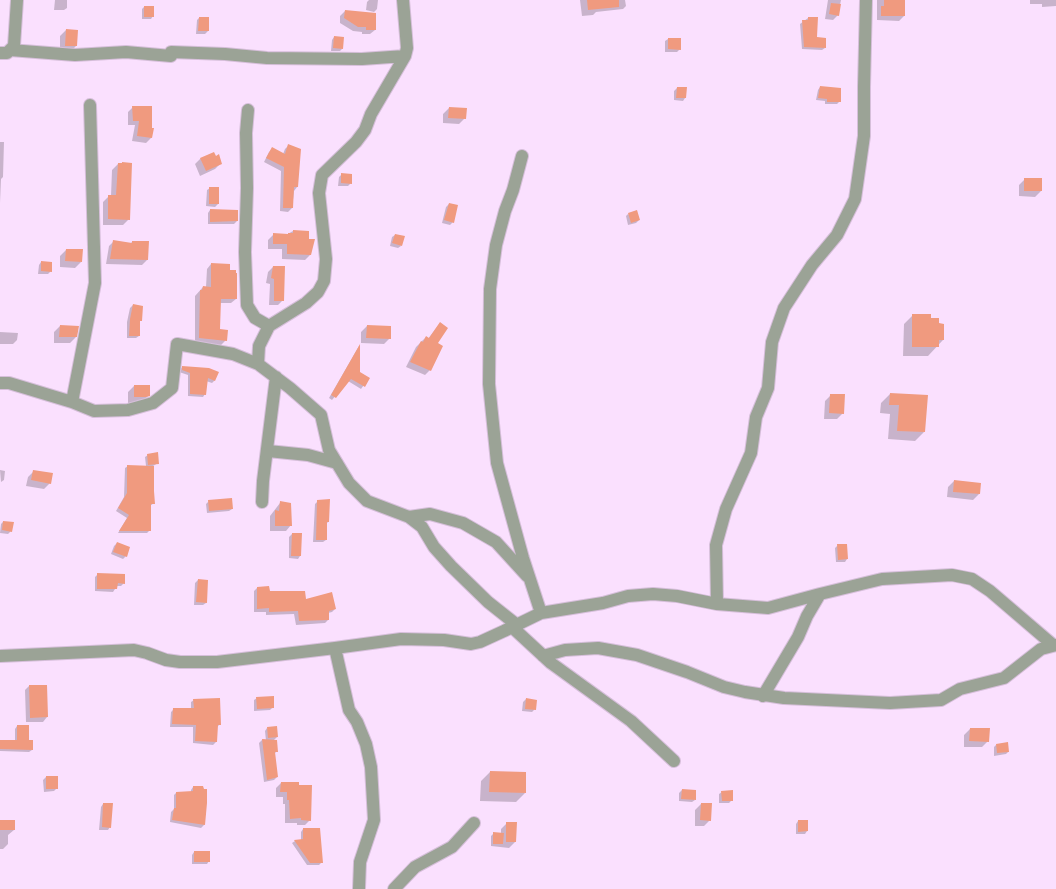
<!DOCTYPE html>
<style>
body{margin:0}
canvas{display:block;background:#fae0fe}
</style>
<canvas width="1056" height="889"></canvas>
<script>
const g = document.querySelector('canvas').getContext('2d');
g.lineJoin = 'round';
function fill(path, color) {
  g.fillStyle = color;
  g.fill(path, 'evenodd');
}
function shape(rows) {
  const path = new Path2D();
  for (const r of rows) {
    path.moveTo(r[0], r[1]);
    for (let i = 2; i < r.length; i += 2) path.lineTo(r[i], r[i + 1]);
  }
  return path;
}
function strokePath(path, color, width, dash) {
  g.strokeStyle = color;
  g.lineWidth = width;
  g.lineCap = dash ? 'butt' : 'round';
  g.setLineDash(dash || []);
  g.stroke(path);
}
const shadow = shape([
 [55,0,67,0,67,8,64,10,54,10],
 [369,0,378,0,377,9,374,12,366,10,367,2],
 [580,0,625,0,626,6,623,9,596,12,593,15,582,16],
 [828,0,841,0,838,15,833,20,825,19],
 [877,0,914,0,904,0,904,16,899,21,877,20],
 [1030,0,1056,0,1056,6,1042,7,1042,4,1030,4],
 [144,7,153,16,151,19,142,19,142,9],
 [345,11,375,30,370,34,362,34,362,32,353,31,340,23,340,16],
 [199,18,208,18,208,31,205,34,196,34,197,20],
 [808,18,816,38,825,48,822,50,802,49,800,24],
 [66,30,76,46,70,52,60,51,60,36],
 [334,37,342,49,340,51,331,51,332,40],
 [668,39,680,49,677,52,665,52,665,41],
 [820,87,840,101,837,104,825,104,825,101,816,100,818,90],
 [677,88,686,88,685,98,683,101,674,100,674,91],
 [133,107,153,129,151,138,146,143,132,141,135,125,128,125,128,112],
 [449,108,465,118,459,124,443,123,443,114],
 [0,142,4,142,3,177,1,179,0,203],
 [289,145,297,187,294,191,292,208,288,212,280,211,281,171,264,162,269,152,272,149,283,154,285,149],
 [201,158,221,163,215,169,200,176,195,164],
 [118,164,129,219,123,225,103,225,103,202,109,196,111,196,112,170],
 [342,174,351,183,348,186,338,186,339,177],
 [1025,179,1041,191,1035,197,1019,196,1019,185],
 [210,188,218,204,215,207,206,206,207,190],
 [449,204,453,222,450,225,442,223,446,207],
 [210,210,237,221,234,224,208,224,208,213],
 [628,214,639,220,636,223,628,225,626,216],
 [293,231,310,255,305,260,282,259,282,249,268,249,268,240,274,234,286,235],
 [395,235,401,246,398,248,390,246,392,237],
 [114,241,130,244,132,242,147,260,142,265,106,264,109,246],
 [66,250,81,262,75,268,60,267,60,256],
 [41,262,51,271,48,274,38,274,39,265],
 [211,264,229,271,236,299,231,303,220,303,218,330,226,340,221,345,195,343,195,296,203,287,206,287,207,269],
 [273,267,283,300,278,305,269,305,270,284,266,283,268,272],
 [133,305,141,320,139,322,139,336,136,338,127,338,127,322,130,308],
 [913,315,930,319,943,340,928,356,903,356,904,324],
 [440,323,437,343,430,370,425,375,406,367,416,347,426,337,428,339],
 [60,326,76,337,70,343,54,343,54,332],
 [367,326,390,338,384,344,361,343,361,332],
 [0,332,18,333,17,340,13,344,0,344],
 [359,346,359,372,369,378,361,389,348,381,332,400,329,398],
 [182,367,215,380,212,383,206,381,205,394,203,397,188,396,188,375,179,372,180,370],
 [134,386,149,395,143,401,139,403,128,403,128,392],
 [890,394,924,432,915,441,888,439,890,414,880,413,881,403],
 [831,395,843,413,837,419,824,419,825,401],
 [148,455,158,463,153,466,154,503,150,506,150,530,147,533,118,533,127,518,116,511,124,497,125,468,128,466,146,466,145,457],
 [0,470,5,471,4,480,1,482],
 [34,471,50,483,44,489,26,486,28,477],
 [954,481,980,484,979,494,973,500,947,497,948,487],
 [209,501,232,509,229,511,207,513,206,504],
 [318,501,328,522,326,524,326,540,323,542,313,542,315,504],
 [280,503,291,525,286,531,270,531,270,516],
 [3,522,11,531,8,534,0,533,1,524],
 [292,534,301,534,300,556,298,559,289,558,289,537],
 [117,543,126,556,123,559,111,554,114,546],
 [838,545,847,559,845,562,836,562,835,548],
 [98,574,124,583,121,586,117,586,113,592,95,591,95,577],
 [198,580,206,603,203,605,194,605,195,583],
 [257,588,269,592,335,609,332,612,328,613,328,620,325,623,296,625,294,614,266,615,266,612,254,612,254,591],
 [29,686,46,686,47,717,43,722,26,722,25,690],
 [257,698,273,707,270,710,254,711,254,700],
 [526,699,535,709,532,712,522,711,523,702],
 [194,700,220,724,217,727,216,742,213,745,193,743,193,727,170,727,171,712,174,709,191,709,191,702],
 [17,726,28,741,32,750,29,752,0,751,0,741,15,741,15,729],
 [267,728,277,737,273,741,277,751,274,754,277,777,274,780,264,782,259,743,262,740,266,741,265,731],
 [970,729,988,741,982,747,964,747,964,735],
 [996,745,1008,752,1006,754,994,756,994,747],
 [490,772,525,793,516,802,480,801,481,781],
 [46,777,57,788,54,791,44,792,43,780],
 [281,783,310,820,305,825,297,825,297,823,285,823,285,804,283,804,283,797,276,797,276,788],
 [193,787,206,802,204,825,201,828,170,822,171,812,174,809,174,795,176,793,191,792,191,790],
 [682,790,695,800,692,802,679,801,679,793],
 [722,792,732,800,729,803,719,803,719,794],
 [103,804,110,827,108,830,99,830,101,807],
 [701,804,710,820,704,826,695,826,695,810],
 [0,821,14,821,14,830,8,835,8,844,3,849,0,849],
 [798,821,807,821,807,831,805,834,796,834,796,824],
 [507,823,515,842,509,848,491,846,491,836,494,833,501,834,501,829],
 [303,829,322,862,319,865,307,865,292,843,295,841,301,840,301,832],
 [194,852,209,861,207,864,192,864,192,855]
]);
const building = shape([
 [587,0,619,0,619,7,588,10],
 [884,0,905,0,905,16,881,16,881,6,884,6],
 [831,3,841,4,839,16,829,14],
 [144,6,154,6,154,17,144,17],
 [345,10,376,13,376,30,366,30,366,27,358,27,344,18],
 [199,17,209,17,209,31,198,31],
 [808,17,818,17,817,37,826,38,826,48,804,47,802,20,808,20],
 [66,29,78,30,77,46,65,46],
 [334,36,344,37,343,49,333,48],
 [668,38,681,38,681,50,668,49],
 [820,86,841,88,841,102,827,102,827,99,818,98],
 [677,87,687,87,686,98,676,98],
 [132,106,152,106,152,128,154,128,152,138,137,136,139,121,133,121],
 [449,107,467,108,466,119,448,118],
 [288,144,301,149,298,187,294,187,293,208,283,208,284,167,266,158,272,147,285,154],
 [214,152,216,156,219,154,222,164,206,171,200,158],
 [122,162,132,163,130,220,108,219,108,195,116,195,118,163,122,163],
 [341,173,352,174,352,184,341,183],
 [1024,178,1042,178,1042,191,1024,191],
 [209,187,219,187,219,204,209,204],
 [449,203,458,205,454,223,444,220],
 [210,209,238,210,238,221,210,222],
 [637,210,640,220,631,223,628,213],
 [293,230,309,231,309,239,315,239,311,255,287,254,287,244,273,244,273,233,288,234,288,233,293,233],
 [395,234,405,236,402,246,392,243],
 [113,240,132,243,132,241,149,241,148,260,110,259],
 [66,249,83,249,82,262,65,261],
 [41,261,52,262,52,272,41,271],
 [211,263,230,264,230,270,236,270,236,273,237,273,237,299,221,299,220,329,228,330,227,341,199,338,200,290,202,290,203,286,211,287],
 [273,266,285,266,284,301,274,301,274,279,271,278],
 [133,304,143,306,142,321,140,321,140,336,129,336,130,319],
 [912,314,931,314,931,318,939,318,939,323,944,324,944,340,939,340,939,347,912,347],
 [440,322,448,328,438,343,443,346,431,371,410,362,421,341,423,342,426,336,429,338],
 [60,325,79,326,77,337,59,337],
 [367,325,391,326,391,339,366,338],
 [360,344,360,372,370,378,365,387,351,379,336,398,331,395],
 [182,366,209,368,219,372,215,381,208,378,206,395,190,394,190,373,182,370],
 [134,385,150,385,150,396,146,397,134,397],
 [890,393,928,395,925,432,897,431,899,405,889,405],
 [830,394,845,394,844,414,829,413],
 [158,452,159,464,148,465,147,454],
 [127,465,154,466,154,491,155,504,151,504,151,531,119,531,129,515,118,508,127,493],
 [33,470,53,473,51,484,31,480],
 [954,480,981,483,980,494,953,492],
 [232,498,233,509,209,511,208,500],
 [330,499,329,522,327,522,327,540,316,540,317,500],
 [280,501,291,503,292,526,275,526,275,510,279,511],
 [3,521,14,522,12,532,2,530],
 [292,533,302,533,301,556,291,556],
 [117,542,130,547,127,557,113,552],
 [837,544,847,544,848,559,838,560],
 [97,573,125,574,125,584,118,583,117,589,97,589],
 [198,579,208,580,207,603,196,602],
 [269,586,270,591,305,591,306,599,332,592,336,609,329,611,329,620,299,621,298,611,269,612,269,608,257,609,257,587],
 [29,685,47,685,48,717,30,718],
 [274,696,274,708,257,709,256,697],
 [220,698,221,725,218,725,217,742,195,741,196,725,172,724,173,708,194,708,193,699],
 [526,698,537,700,536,710,525,709],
 [17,725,29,725,29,740,33,740,33,750,0,749,0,740,17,740],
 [277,726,278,737,268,738,267,727],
 [970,728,990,728,989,742,969,741],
 [262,739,277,740,278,752,275,752,278,777,267,780],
 [1008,742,1009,752,997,753,996,744],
 [490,771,526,772,526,793,489,792],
 [46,776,58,776,58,789,46,789],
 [281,782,299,782,299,785,312,785,311,821,301,820,301,818,290,819,289,800,287,800,287,792,280,792],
 [193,786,203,786,204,789,207,789,207,803,205,825,172,820,174,808,176,808,176,792,193,791],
 [682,789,696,790,696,800,681,799],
 [733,790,733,801,722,801,721,791],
 [103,803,113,803,111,828,102,827],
 [701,803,712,803,711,821,700,820],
 [0,820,15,820,15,830,0,830],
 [798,820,808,820,808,831,798,832],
 [506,822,517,822,516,842,506,842],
 [303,828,320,828,323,863,310,863,294,840,303,839],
 [493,832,504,833,503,844,493,844],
 [194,851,210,851,210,862,194,862]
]);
const street = shape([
 [10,50,75,55,126,52,171,56],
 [171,52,225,54,267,58,362,59,405,56],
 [0,53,7,53,14,46,17,0],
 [248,110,246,133,247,188,245,252,247,305,255,318,269,326],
 [522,156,513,190,505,211,496,245,490,289,489,384,497,463,523,558,541,613],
 [258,364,259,346,269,326,306,303,318,292,324,281,326,259,319,193,322,175,356,142,365,130,371,114,405,56,407,48,403,0],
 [0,383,9,383,72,402,94,411,128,410,153,403,172,388,177,344,233,354,258,364,290,388,321,415,329,450,349,483,367,501,409,517,422,527,434,547,451,566,488,602,517,625],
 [72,402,95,283,90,105],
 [268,451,308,455,337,463],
 [262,502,263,481,276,377],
 [409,517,430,514,463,523,496,542,527,576],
 [717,604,716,545,726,509,751,453,756,417,768,388,772,342,784,308,812,265,837,235,855,199,864,136,864,87,866,0],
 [512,627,551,663,631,721,674,761],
 [335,648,349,710,357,722,366,744,371,767,374,820,360,862,359,889],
 [0,656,134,650,147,653,166,660,180,662,217,662,335,648,401,639,444,640,471,644,480,642,504,631,541,613,603,603,628,596,653,594,677,596,717,604,768,608,820,594,882,579,952,575,972,579,990,591,1053,645],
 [543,656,565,650,598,648,637,655,687,672,724,687,745,692,784,698,890,703,941,700,960,689,1004,678,1041,649,1056,645],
 [763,696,798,637,807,616,820,594],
 [394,889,415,867,452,847,474,823]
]);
fill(shadow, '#0003');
fill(building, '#f09a7f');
strokePath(street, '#d6bfda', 14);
strokePath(street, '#9ba396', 12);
</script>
